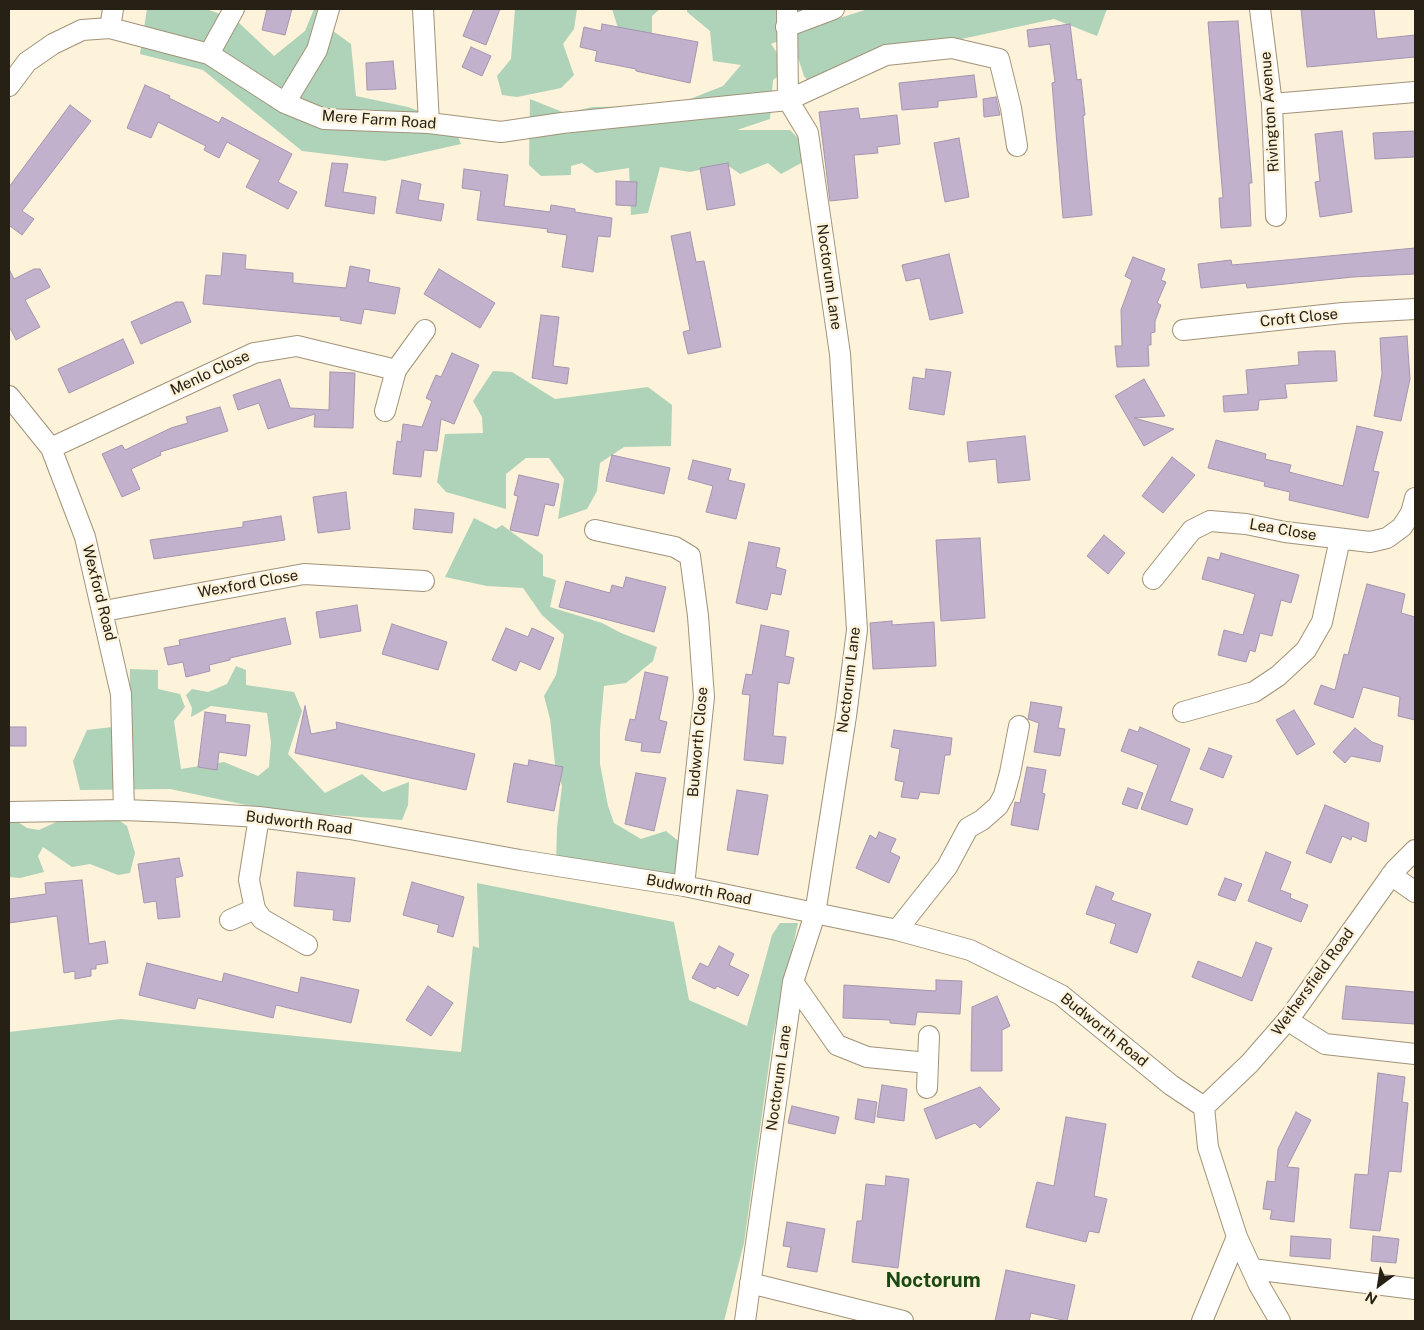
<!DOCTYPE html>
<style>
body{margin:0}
#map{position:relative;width:1424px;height:1330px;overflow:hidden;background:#fdf2da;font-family:"Public Sans",sans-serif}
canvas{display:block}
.frame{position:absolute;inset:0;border:10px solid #262015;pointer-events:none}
.north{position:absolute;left:1354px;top:1260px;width:50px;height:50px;-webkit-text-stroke:4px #fdf2da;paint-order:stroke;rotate:211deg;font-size:14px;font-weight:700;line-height:20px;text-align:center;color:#262015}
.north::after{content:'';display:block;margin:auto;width:18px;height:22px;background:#262015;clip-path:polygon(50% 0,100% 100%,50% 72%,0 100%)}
</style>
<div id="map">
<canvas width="1424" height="1330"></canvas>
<div class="frame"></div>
<div class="north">N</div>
</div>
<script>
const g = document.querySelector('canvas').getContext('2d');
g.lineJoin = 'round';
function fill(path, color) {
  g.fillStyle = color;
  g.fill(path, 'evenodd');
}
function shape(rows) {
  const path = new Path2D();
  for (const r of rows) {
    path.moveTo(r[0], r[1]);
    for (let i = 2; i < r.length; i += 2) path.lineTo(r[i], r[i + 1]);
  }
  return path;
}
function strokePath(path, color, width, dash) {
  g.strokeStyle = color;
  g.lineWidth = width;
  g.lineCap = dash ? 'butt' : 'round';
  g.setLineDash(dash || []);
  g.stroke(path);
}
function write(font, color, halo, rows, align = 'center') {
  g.font = font + ' "Public Sans",sans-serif';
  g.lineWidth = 5;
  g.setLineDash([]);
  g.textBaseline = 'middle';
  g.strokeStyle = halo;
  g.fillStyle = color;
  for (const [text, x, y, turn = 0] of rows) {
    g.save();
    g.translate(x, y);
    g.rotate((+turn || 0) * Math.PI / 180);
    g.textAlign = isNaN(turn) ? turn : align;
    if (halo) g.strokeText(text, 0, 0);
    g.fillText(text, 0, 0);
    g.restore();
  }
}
const green = shape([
 [147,9,206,9,223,15,237,21,274,56,305,31,314,9,338,9,335,10,333,31,351,44,356,96,408,107,453,124,461,144,385,161,302,151,203,70,140,54],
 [515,9,577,9,574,29,563,44,574,75,561,88,517,97,502,95,497,76,511,59],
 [612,9,660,9,652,16,652,41,619,31],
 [687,9,830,9,824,23,868,9,1107,9,1097,36,1054,19,920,48,817,94,804,76,791,36,771,44,788,69,773,80,770,119,737,130,790,130,798,138,803,162,781,174,768,163,740,174,726,164,690,172,660,167,648,213,631,215,629,168,596,173,582,163,571,166,571,175,541,176,529,165,530,99,565,113,593,107,655,106,685,101,723,86,741,65,713,61,710,31,687,12],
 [493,371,512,372,555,399,648,387,672,405,671,446,624,447,600,463,597,491,587,509,558,519,564,479,549,458,526,458,506,474,506,509,446,492,437,482,445,434,483,433,482,417,473,401],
 [474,518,496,529,502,525,543,555,543,576,556,580,550,607,602,623,621,633,657,647,653,661,626,683,604,686,600,730,600,764,608,806,614,823,641,839,666,831,681,843,688,880,556,865,557,828,562,786,555,764,550,719,544,696,556,675,564,635,542,615,523,588,487,586,445,577],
 [236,666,246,670,246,685,294,692,302,711,288,754,325,793,362,774,383,792,409,782,408,805,402,820,275,811,170,789,80,790,73,761,87,730,112,727,119,734,129,726,130,669,158,670,158,689,180,694,185,707,174,721,181,769,224,762,258,776,269,767,271,742,267,713,211,706,191,717,192,708,186,695,192,689,208,692,227,684],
 [106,811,127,826,135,853,130,873,118,875,90,864,72,867,43,847,38,856,44,872,20,878,9,877,9,816,27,828,39,830,65,818],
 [477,883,674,922,689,1000,747,1026,772,935,780,923,798,923,773,1036,744,1243,724,1321,9,1321,9,1032,121,1019,461,1052,473,946,479,948]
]);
const building = shape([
 [267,9,292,9,285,35,262,30,267,9],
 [474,9,500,9,486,45,463,36,474,9],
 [1301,9,1374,9,1377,39,1415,35,1415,57,1307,67,1301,9],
 [1238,21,1252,183,1249,183,1251,226,1221,228,1219,198,1223,198,1208,22,1238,21],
 [602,24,698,42,690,83,636,71,636,69,595,61,597,51,580,47,584,27,601,31,602,24],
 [1070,24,1077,80,1081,79,1085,115,1083,116,1092,215,1063,218,1052,83,1055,82,1050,44,1029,47,1027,30,1070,24],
 [471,47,491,56,482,76,462,67,471,47],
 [393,61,396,89,367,90,366,63,393,61],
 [974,75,977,97,938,101,938,107,902,110,899,83,974,75],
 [145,85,170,96,169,98,219,123,222,117,292,154,278,182,297,192,288,209,246,187,260,160,227,142,219,158,204,150,206,146,158,122,151,138,127,128,145,85],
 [996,97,1000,115,984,117,983,99,996,97],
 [70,105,91,121,22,211,34,219,22,235,10,226,9,228,9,187,70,105],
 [858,108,860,119,897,115,900,144,877,147,878,153,854,155,858,198,830,201,819,112,858,108],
 [1342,131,1352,212,1320,217,1315,182,1320,181,1315,134,1342,131],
 [1415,131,1415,157,1375,159,1373,133,1415,131],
 [959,138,969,197,945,202,934,143,959,138],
 [332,163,348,164,343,192,376,197,374,214,325,206,332,163],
 [728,163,735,205,707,210,700,168,728,163],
 [464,169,508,175,504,206,550,212,551,205,575,209,575,212,612,218,610,237,598,236,593,272,562,267,567,235,547,232,548,229,477,220,481,191,462,188,464,169],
 [402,180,421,184,418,200,444,204,441,221,396,213,402,180],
 [616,181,637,182,636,206,616,205,616,181],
 [690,232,696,262,704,261,721,347,688,354,683,332,690,330,671,236,690,232],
 [1415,248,1415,274,1353,277,1247,288,1246,283,1201,288,1198,264,1231,260,1232,265,1415,248],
 [223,253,246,255,245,269,293,273,293,283,346,288,350,266,370,270,368,282,400,288,395,314,364,309,361,324,340,320,341,317,203,304,206,275,221,276,223,253],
 [949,254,963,313,930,320,920,278,906,281,902,265,949,254],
 [1133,257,1165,269,1161,280,1166,282,1157,303,1161,305,1155,321,1155,332,1151,333,1151,345,1148,345,1149,366,1117,367,1115,346,1122,346,1121,310,1132,280,1125,276,1133,257],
 [9,269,14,279,34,269,40,269,50,287,25,300,40,327,16,340,9,326,9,269],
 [439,269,495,303,480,328,424,294,439,269],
 [176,302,183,302,191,322,141,344,131,322,176,302],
 [541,315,559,317,553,366,569,368,567,384,532,378,541,315],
 [1407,336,1410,379,1401,421,1374,416,1382,374,1380,338,1407,336],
 [123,339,134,363,69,393,58,369,123,339],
 [1316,351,1335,351,1337,381,1285,384,1287,398,1259,400,1258,410,1224,412,1223,396,1248,394,1246,370,1299,365,1298,352,1316,351],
 [452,353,479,365,454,424,441,419,437,451,424,450,421,477,393,474,397,441,401,442,403,424,422,427,432,401,426,398,436,375,441,377,452,353],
 [926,369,951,372,944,415,909,409,913,377,925,379,926,369],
 [330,372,355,373,353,428,314,427,315,414,268,429,259,403,238,410,233,395,280,379,290,408,329,410,330,372],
 [1144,379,1165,416,1134,418,1174,429,1144,446,1115,396,1144,379],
 [220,407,228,431,160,452,161,455,131,469,140,489,122,497,102,454,122,445,125,450,171,428,188,423,186,417,220,407],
 [1357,426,1383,432,1373,471,1379,472,1368,518,1289,500,1290,492,1264,486,1265,482,1208,468,1216,440,1266,454,1265,459,1291,465,1289,472,1343,486,1357,426],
 [1025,436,1030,480,998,483,996,459,969,462,967,442,1025,436],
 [612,455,670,468,664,494,606,481,612,455],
 [1172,457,1195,475,1163,513,1142,496,1172,457],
 [693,460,731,469,728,480,745,484,736,519,706,512,713,486,688,479,693,460],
 [519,475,559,484,554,506,545,504,538,536,510,530,518,496,514,495,519,475],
 [346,492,350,529,318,533,313,497,346,492],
 [415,509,454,513,452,533,413,529,415,509],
 [281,516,285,540,154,559,150,540,243,527,243,522,281,516],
 [1104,535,1125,553,1108,574,1087,556,1104,535],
 [980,538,985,618,941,621,936,540,980,538],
 [749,542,780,548,776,567,786,570,781,595,771,593,767,610,736,603,749,542],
 [1221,553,1299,575,1291,603,1281,600,1272,636,1260,633,1255,652,1250,650,1246,662,1218,655,1224,630,1243,635,1255,594,1202,579,1208,557,1219,560,1221,553],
 [626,577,666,587,654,632,559,607,566,581,610,593,612,585,623,588,626,577],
 [1367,584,1405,594,1401,613,1415,617,1415,720,1398,716,1400,697,1363,687,1353,718,1314,704,1321,685,1335,690,1344,654,1348,655,1367,584],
 [357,605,361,631,320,638,316,612,357,605],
 [285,618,291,644,230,658,230,660,209,665,210,671,186,677,183,662,168,665,164,648,180,645,179,640,285,618],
 [892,621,892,625,934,622,936,666,873,669,870,623,892,621],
 [392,624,447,642,438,670,382,654,392,624],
 [761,625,789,631,785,656,794,658,789,684,778,682,773,736,786,737,783,764,744,760,750,695,742,694,746,674,752,675,761,625],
 [506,628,528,637,532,628,554,638,540,670,520,661,516,671,492,660,506,628],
 [645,672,668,677,659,720,667,722,660,753,641,751,642,743,625,740,630,719,635,720,645,672],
 [1031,702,1062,707,1058,728,1065,729,1060,756,1034,752,1039,723,1028,719,1031,702],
 [305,706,311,734,337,729,336,722,475,754,466,790,295,753,305,706],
 [1294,710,1315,744,1297,755,1276,720,1294,710],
 [205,712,226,715,225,722,250,725,246,756,219,752,217,770,198,767,205,712],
 [9,727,26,727,26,746,9,746,9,727],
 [1140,727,1190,749,1170,801,1193,809,1187,825,1141,809,1158,765,1121,751,1129,729,1138,732,1140,727],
 [1355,728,1372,742,1383,746,1380,762,1351,756,1345,763,1333,752,1355,728],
 [894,730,952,738,950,755,945,755,939,794,920,792,918,799,901,797,904,782,895,780,900,749,891,747,894,730],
 [1209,748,1232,756,1223,778,1200,769,1209,748],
 [529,760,563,767,554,811,507,802,514,763,528,766,529,760],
 [1027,767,1046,770,1042,793,1045,794,1038,830,1011,825,1015,802,1020,803,1027,767],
 [636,773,666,778,654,831,625,824,636,773],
 [1128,788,1143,793,1137,809,1122,804,1128,788],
 [737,790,768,795,758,855,727,850,737,790],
 [1325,805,1369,823,1366,842,1352,836,1351,840,1342,836,1331,863,1306,853,1325,805],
 [879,832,896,839,890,852,900,857,889,883,856,868,870,835,876,839,879,832],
 [1266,852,1291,862,1280,890,1291,894,1290,898,1308,905,1301,922,1248,901,1266,852],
 [179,858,183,876,175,878,180,917,158,919,156,901,144,903,138,864,179,858],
 [297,872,355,878,350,922,333,920,334,910,294,906,297,872],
 [1225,878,1242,884,1235,901,1218,895,1225,878],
 [82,880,89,944,105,941,108,963,96,965,96,969,91,969,91,976,75,979,75,971,64,973,57,916,9,923,9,899,46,894,45,883,82,880],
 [412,882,464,897,453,937,437,932,439,925,403,915,412,882],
 [1096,886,1114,893,1111,900,1151,914,1137,953,1110,943,1116,924,1086,914,1096,886],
 [1256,942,1272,948,1252,1001,1192,977,1198,961,1242,978,1256,942],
 [719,946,734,954,729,965,749,975,738,996,717,986,715,989,692,978,700,963,708,967,719,946],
 [147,963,222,982,224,973,298,993,301,977,359,990,351,1023,276,1005,273,1018,198,998,195,1009,139,995,147,963],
 [936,980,962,981,960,1014,917,1012,915,1025,890,1023,890,1020,843,1018,844,985,936,991,936,980],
 [428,986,453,1003,431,1036,406,1020,428,986],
 [1346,986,1415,992,1415,1024,1342,1019,1346,986],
 [997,996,1010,1026,1002,1030,1002,1071,971,1071,972,1007,997,996],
 [1378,1073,1405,1077,1402,1102,1408,1103,1401,1172,1389,1171,1380,1231,1350,1228,1355,1174,1368,1175,1378,1073],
 [882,1085,907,1089,904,1121,877,1117,882,1085],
 [980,1087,1000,1109,980,1128,975,1123,936,1139,924,1109,980,1087],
 [858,1099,877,1102,874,1123,855,1119,858,1099],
 [792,1106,839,1117,835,1134,788,1123,792,1106],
 [1296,1112,1311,1120,1287,1167,1299,1168,1294,1222,1270,1219,1272,1210,1263,1209,1267,1181,1275,1182,1278,1149,1296,1112],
 [1066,1117,1106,1124,1094,1196,1107,1199,1099,1233,1089,1231,1086,1242,1026,1227,1037,1182,1054,1186,1066,1117],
 [886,1176,909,1179,898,1268,852,1262,857,1221,862,1221,866,1184,885,1186,886,1176],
 [787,1222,825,1229,817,1272,787,1267,791,1247,783,1246,787,1222],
 [1291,1236,1331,1239,1330,1259,1290,1256,1291,1236],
 [1373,1236,1399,1239,1396,1263,1371,1261,1373,1236],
 [1006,1270,1075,1285,1067,1321,1031,1313,1029,1321,995,1321,1006,1270]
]);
const minor = shape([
 [423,9,429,123],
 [1260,9,1272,104,1276,216],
 [786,27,834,9],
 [110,28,113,9],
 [209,54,234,9],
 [9,86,27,62,53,44,82,30,110,28,209,54,285,103,324,119,429,123,501,132,562,123,788,100,886,55,952,48,999,59,1011,108,1017,146],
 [285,103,317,50,329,9],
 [1272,104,1415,92],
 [1183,330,1343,313,1415,309],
 [396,370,425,330],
 [9,396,51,448,85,537,121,694,124,810],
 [51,448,254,353,297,346,396,370,385,411],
 [595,530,675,547,690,556,698,616,704,697,684,886],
 [1153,579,1192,530,1210,521,1246,524,1285,532,1370,542,1387,538,1402,527,1411,513,1415,498],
 [104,611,304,574,424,581],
 [1183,712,1254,692,1278,676,1306,650,1322,622,1340,539],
 [9,812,124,810,174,812,259,817,350,829,520,860,684,886,897,930,970,950,1061,995,1171,1085,1204,1107,1208,1147,1237,1237,1259,1285,1280,1321],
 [259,817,249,880,255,909,262,919,307,945],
 [1391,875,1415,892],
 [230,920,255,909],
 [897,930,947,867,968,828,982,820,998,806,1004,795,1010,773,1019,726],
 [793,982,837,1045,867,1057,928,1063],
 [1287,1020,1325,1044,1415,1054],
 [927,1088,929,1036],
 [1204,1107,1250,1063,1291,1016,1395,870,1415,850],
 [1252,1269,1415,1289],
 [750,1283,903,1321],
 [745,1321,793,982,815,914,846,716,857,630,840,354,808,133,788,100,787,9],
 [1202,1321,1237,1237]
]);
const streetNames = [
 ["Rivington Avenue",1270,112,-94],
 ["Mere Farm Road",379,120,4],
 ["Noctorum Lane",829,277,82],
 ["Croft Close",1299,318,-6],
 ["Menlo Close",210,373,-25],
 ["Lea Close",1283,530,10],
 ["Wexford Close",248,584,-10],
 ["Wexford Road",99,593,76],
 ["Noctorum Lane",849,680,-83],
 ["Budworth Close",698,742,-85],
 ["Budworth Road",299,823,7],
 ["Budworth Road",699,890,11],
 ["Wethersfield Road",1313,982,-54],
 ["Budworth Road",1104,1030,39],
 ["Noctorum Lane",779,1078,-82]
];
const districtNames = [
 ["Noctorum",933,1281]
];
fill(green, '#aed3b8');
fill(building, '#c1b1cc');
strokePath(building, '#a595b0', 1);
strokePath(minor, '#a19378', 22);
strokePath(minor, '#fff', 20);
write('15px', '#262015', '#fdf2da', streetNames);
write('bold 20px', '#194810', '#fdf2da', districtNames);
</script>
